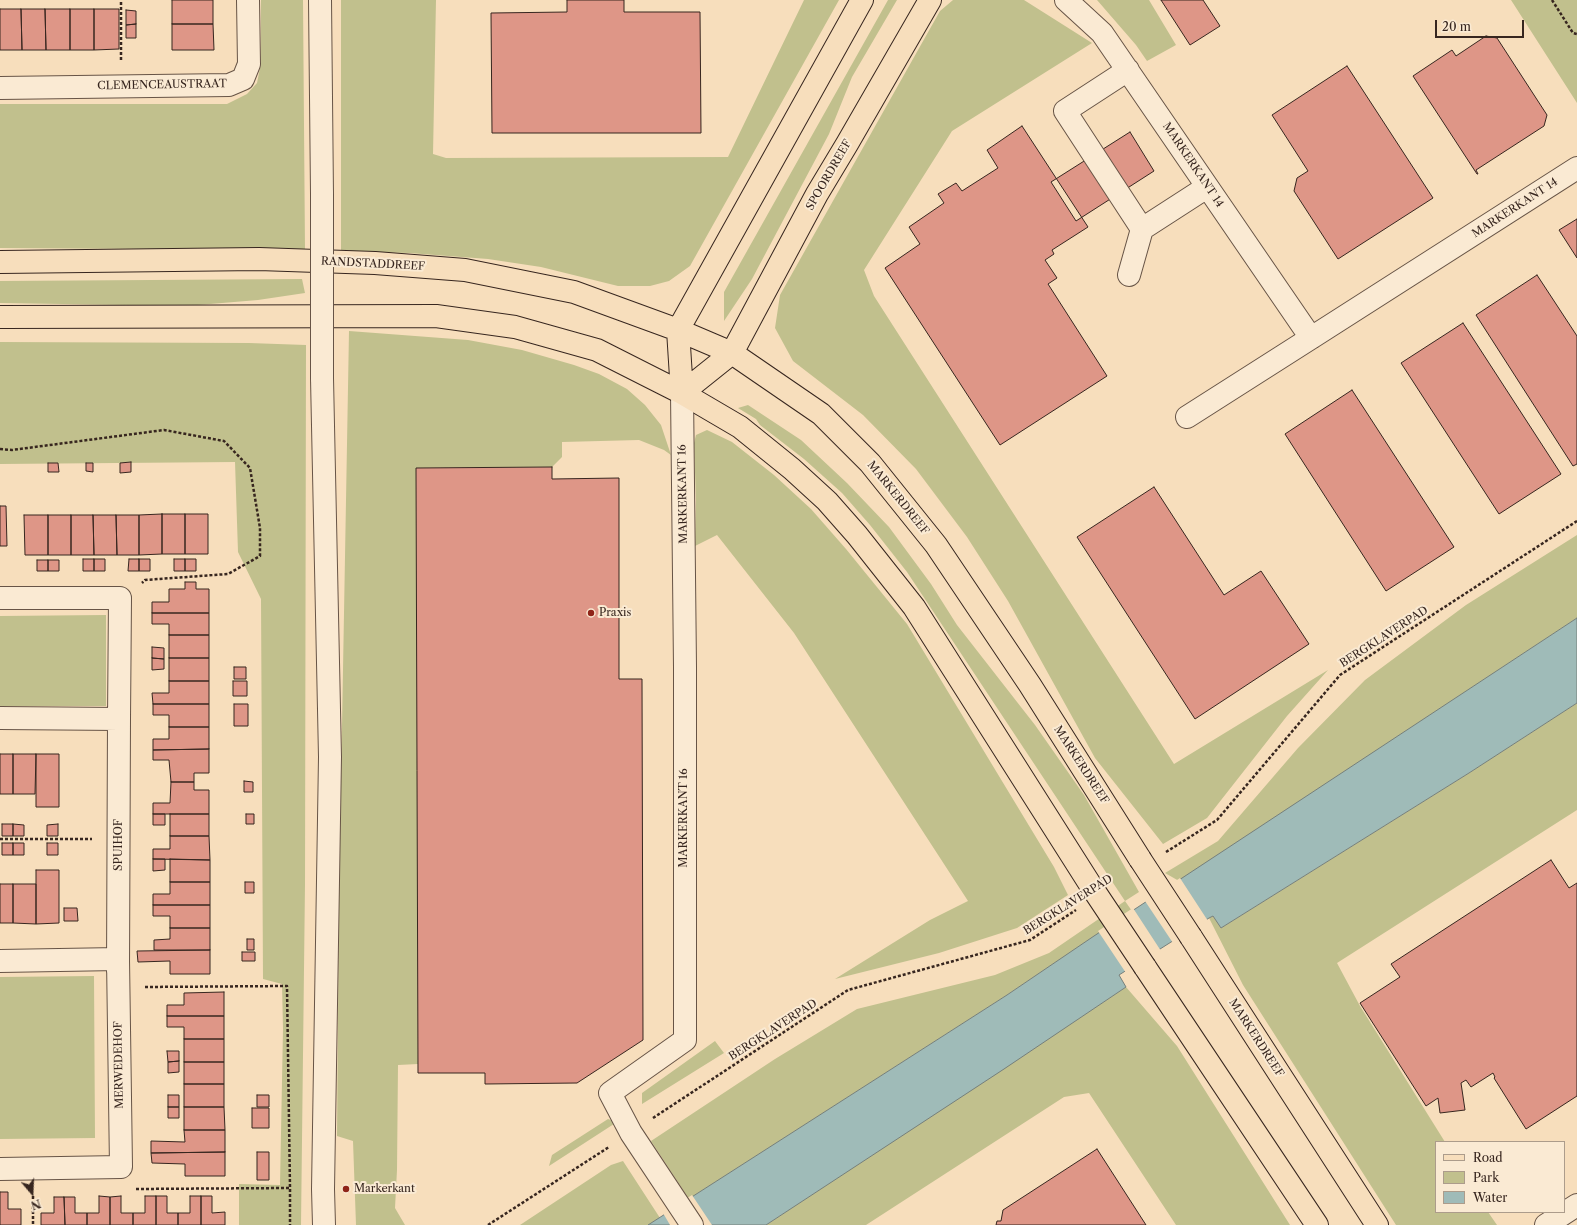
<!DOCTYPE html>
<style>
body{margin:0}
#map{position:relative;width:1577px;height:1225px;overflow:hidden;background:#f7debc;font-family:"Libre Caslon Text",serif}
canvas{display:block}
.legend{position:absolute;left:1435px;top:1141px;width:130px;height:72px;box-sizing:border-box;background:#faead3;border:1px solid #ac9c8b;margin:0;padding:5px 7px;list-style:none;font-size:12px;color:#37261f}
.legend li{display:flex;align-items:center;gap:8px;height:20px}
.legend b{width:20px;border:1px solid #ac9c8b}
.north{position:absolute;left:12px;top:1173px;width:40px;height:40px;-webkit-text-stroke:3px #faead3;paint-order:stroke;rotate:161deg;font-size:11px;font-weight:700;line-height:16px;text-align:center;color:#37261f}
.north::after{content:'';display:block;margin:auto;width:14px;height:18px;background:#37261f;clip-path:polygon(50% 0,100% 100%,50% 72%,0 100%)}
.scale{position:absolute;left:1435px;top:20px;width:89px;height:18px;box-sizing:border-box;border:2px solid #37261f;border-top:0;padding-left:5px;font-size:12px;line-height:14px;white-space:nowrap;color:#37261f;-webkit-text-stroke:3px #faead3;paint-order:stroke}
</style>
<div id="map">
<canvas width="1577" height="1225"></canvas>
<ul class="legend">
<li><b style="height:5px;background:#f7debc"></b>Road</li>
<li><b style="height:11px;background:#c1c08d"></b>Park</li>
<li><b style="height:11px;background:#9fbbb8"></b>Water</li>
</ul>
<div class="north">N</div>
<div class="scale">20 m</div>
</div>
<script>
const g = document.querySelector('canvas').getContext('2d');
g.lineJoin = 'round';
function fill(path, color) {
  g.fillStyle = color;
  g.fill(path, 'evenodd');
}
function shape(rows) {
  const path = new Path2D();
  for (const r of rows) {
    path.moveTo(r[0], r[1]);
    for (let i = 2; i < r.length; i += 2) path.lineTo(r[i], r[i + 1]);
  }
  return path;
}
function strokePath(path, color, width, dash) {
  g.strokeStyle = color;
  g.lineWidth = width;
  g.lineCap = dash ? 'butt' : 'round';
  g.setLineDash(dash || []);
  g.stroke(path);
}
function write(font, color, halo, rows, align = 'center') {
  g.font = font + ' "Libre Caslon Text",serif';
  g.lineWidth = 4;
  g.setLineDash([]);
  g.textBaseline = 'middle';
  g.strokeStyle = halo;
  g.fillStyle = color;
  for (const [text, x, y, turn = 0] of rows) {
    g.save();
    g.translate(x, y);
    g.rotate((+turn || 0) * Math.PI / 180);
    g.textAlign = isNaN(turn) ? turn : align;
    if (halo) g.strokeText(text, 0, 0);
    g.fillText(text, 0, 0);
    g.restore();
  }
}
const green = shape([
 [261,0,303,0,305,250,0,248,0,104,227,104,247,94,257,83,261,63],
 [341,0,436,0,433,154,446,158,728,157,804,0,839,0,690,266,669,281,650,286,618,286,541,267,488,259,409,253,341,251],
 [888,0,897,0,852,77,829,134,752,279,724,321,724,292],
 [953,0,1024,0,1092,43,952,131,864,270,874,296,1174,764,1328,670,1287,716,1207,818,1163,844,1095,758,1008,601,967,537,916,469,863,415,793,361,775,328,780,295,940,11],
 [1097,0,1149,0,1176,45,1147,61,1136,45],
 [1511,0,1577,0,1577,103],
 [302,279,305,293,258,300,186,306,0,303,0,281],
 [349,331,468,340,522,350,574,365,599,374,627,389,645,405,661,425,671,455,664,450,639,440,562,442,562,457,552,467,416,468,418,1064,398,1065,397,1170,395,1208,405,1225,356,1225,353,1141,337,1136,339,895],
 [0,342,249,343,306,345,305,884,301,1225,239,1225,239,1184,280,1185,283,1029,282,984,263,979,261,599,238,552,235,462,0,464],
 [748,405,801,440,847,483,889,527,931,584,957,625,1035,725,1084,795,1139,892,1125,901,1132,911,1007,995,689,1199,651,1141,775,1059,857,1009,995,975,1049,953,1125,901,907,572,870,525,842,493,804,459,760,425,756,419,738,408],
 [707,430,732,442,774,475,811,509,846,549,907,624,1054,867,1068,895,1017,928,939,953,835,979,930,920,968,901,794,633,717,535,695,546,696,500,694,443,696,435],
 [1577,535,1577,618,1179,881,1165,873,1218,841,1298,748,1365,680,1466,605],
 [106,615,106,706,0,706,0,616],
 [1577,703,1577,810,1337,963,1360,1006,1445,1142,1436,1142,1436,1212,1488,1212,1497,1225,1396,1225,1243,985,1209,918,1213,916,1221,928,1469,773],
 [94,976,95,1138,0,1139,0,977],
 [1126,987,1177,1046,1290,1225,1176,1225,1089,1093,1064,1097,866,1225,766,1225],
 [715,1041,724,1053,642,1104,642,1093],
 [608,1119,617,1122,549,1166,552,1155],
 [623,1161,660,1218,648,1225,520,1225,611,1165]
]);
const water = shape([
 [1577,618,1577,703,1469,773,1221,928,1213,916,1209,918,1119,975,1126,987,1004,1069,766,1225,648,1225,1007,995,1094,936,1577,618]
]);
const pier = shape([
 [1180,878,1208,921,1173,943,1145,901],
 [1133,908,1161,951,1126,973,1098,931],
 [692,1195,712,1225,670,1225,663,1213]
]);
const building = shape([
 [172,0,213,0,213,24,172,24,172,0],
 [567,0,624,0,624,12,700,12,701,133,492,133,491,13,567,12,567,0],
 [1161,0,1203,0,1220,26,1190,45,1161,0],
 [0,9,21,9,22,50,0,50,0,9],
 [21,9,45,9,46,50,22,50,21,9],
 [45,9,70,9,70,50,46,50,45,9],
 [70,9,94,9,94,50,70,50,70,9],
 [94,9,119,9,119,49,94,50,94,9],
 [126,10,136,11,136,24,126,25,126,10],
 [136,24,136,38,126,38,126,25,136,24],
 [172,24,213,24,214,50,172,50,172,24],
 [1486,36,1497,38,1547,115,1544,126,1476,170,1478,174,1477,174,1413,76,1452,50,1456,56,1486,36],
 [1347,66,1433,198,1338,259,1294,191,1297,178,1308,171,1272,115,1347,66],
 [1022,126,1088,227,1052,250,1054,254,1045,260,1057,278,1048,284,1107,376,1000,445,885,268,920,244,909,227,944,203,938,194,956,183,962,191,998,168,987,150,1022,126],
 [1130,132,1154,171,1076,221,1051,182,1130,132],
 [1577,219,1577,258,1559,230,1577,219],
 [1537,275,1577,336,1577,464,1573,466,1476,315,1537,275],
 [1463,323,1561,474,1499,514,1401,363,1463,323],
 [1352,390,1454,547,1386,591,1285,434,1352,390],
 [131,462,131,472,120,473,120,463,131,462],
 [48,463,58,463,59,472,48,472,48,463],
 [86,463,93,463,93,472,86,471,86,463],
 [552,467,552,479,619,478,619,679,642,679,643,1040,577,1083,485,1084,485,1073,418,1073,416,468,552,467],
 [1154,487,1224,595,1261,571,1309,644,1195,719,1077,537,1154,487],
 [0,506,6,506,7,546,0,546,0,506],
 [162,514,185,514,185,554,162,554,162,514],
 [162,514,162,554,139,555,139,515,162,514],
 [185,514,208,514,208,554,185,554,185,514],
 [24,515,48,515,48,555,25,555,24,515],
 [48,515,71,515,71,555,48,555,48,515],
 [71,515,93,515,94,555,71,555,71,515],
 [93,515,116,515,117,555,94,555,93,515],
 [116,515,139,515,139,555,117,555,116,515],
 [83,559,94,559,94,571,83,571,83,559],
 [94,559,105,559,105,571,94,571,94,559],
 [129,559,139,559,139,571,128,571,129,559],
 [139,559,150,559,150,571,139,571,139,559],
 [174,559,185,559,185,571,174,571,174,559],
 [185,559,196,559,196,571,185,571,185,559],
 [37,560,48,560,48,571,37,571,37,560],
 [48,560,59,560,59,571,48,571,48,560],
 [185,582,196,582,196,589,209,589,209,613,152,613,152,602,169,602,169,589,185,589,185,582],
 [152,613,209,613,209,635,169,635,169,624,152,624,152,613],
 [169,635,209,635,209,658,169,658,169,635],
 [152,647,164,648,164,659,152,658,152,647],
 [152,658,164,659,164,669,152,670,152,658],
 [169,658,209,658,209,681,169,681,169,658],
 [234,667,246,667,246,679,234,679,234,667],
 [169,681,209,681,209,704,153,704,152,693,169,693,169,681],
 [233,681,247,681,247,696,233,696,233,681],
 [153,704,209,704,209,727,169,727,169,715,153,715,153,704],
 [234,704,248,704,248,726,234,726,234,704],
 [169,727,209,727,209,749,153,750,153,739,169,739,169,727],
 [209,749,209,773,194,773,194,782,171,782,169,760,153,760,153,750,209,749],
 [0,754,13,754,13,794,0,794,0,754],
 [13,754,36,754,35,794,13,794,13,754],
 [36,754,59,754,59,807,36,807,36,754],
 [244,781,253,782,253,792,244,792,244,781],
 [171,782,194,782,194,790,209,790,209,814,153,814,153,803,170,803,171,782],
 [153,814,165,814,165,825,153,825,153,814],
 [170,814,209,814,209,836,170,836,170,814],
 [246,814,254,814,254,824,246,824,246,814],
 [2,824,13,824,13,836,2,836,2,824],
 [13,824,24,825,24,836,13,836,13,824],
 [58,824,58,836,47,836,47,825,58,824],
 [170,836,209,836,210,860,153,859,153,849,170,849,170,836],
 [2,843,13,843,13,855,2,855,2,843],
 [13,843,24,843,24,855,13,855,13,843],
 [47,843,58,843,58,855,47,855,47,843],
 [153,859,165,859,165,870,153,871,153,859],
 [170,859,210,860,210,882,170,882,170,859],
 [1551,860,1569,888,1577,883,1577,1096,1526,1129,1494,1078,1495,1077,1493,1073,1471,1087,1466,1080,1461,1083,1465,1110,1440,1113,1438,1098,1426,1106,1360,1003,1400,977,1391,964,1551,860],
 [36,870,59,870,59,923,36,924,36,870],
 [170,882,210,882,210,905,153,905,153,894,170,894,170,882],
 [245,882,254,882,254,893,245,893,245,882],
 [0,884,13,884,13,923,0,923,0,884],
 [13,884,36,884,36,924,13,923,13,884],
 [153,905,210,905,210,928,170,928,170,916,153,916,153,905],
 [64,908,77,908,78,921,64,921,64,908],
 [170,928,210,928,210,950,154,950,154,940,170,939,170,928],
 [247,939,254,939,254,950,247,950,247,939],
 [210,950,210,974,170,974,170,961,138,962,137,951,210,950],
 [242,952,255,952,255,961,242,961,242,952],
 [224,992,224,1016,167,1016,167,1005,184,1005,184,993,224,992],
 [167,1016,224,1016,224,1039,184,1039,184,1027,167,1027,167,1016],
 [184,1039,224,1039,224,1062,184,1062,184,1039],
 [167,1051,179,1051,179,1061,168,1062,167,1051],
 [179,1061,179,1072,168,1073,168,1062,179,1061],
 [184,1062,224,1062,224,1084,184,1084,184,1062],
 [184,1084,224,1084,224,1107,184,1107,184,1084],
 [168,1095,179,1095,179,1107,168,1107,168,1095],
 [257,1095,269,1095,269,1107,257,1107,257,1095],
 [168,1107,179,1107,179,1118,168,1118,168,1107],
 [184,1107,224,1107,225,1130,184,1130,184,1107],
 [252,1108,269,1108,269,1128,252,1128,252,1108],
 [184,1130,225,1130,225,1152,151,1153,151,1141,185,1142,184,1130],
 [1097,1149,1146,1225,996,1225,997,1221,1001,1221,1003,1210,1097,1149],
 [225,1152,225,1176,185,1176,185,1164,152,1163,151,1153,225,1152],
 [257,1152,269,1152,269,1180,257,1180,257,1152],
 [0,1192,8,1192,8,1209,21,1209,21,1225,0,1225,0,1192],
 [99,1196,110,1197,110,1225,87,1225,87,1213,99,1213,99,1196],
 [121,1196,121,1213,133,1213,133,1225,110,1225,110,1197,121,1196],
 [145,1196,156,1196,156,1225,133,1225,133,1213,145,1213,145,1196],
 [156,1196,167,1196,167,1213,178,1213,178,1225,156,1225,156,1196],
 [190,1196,201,1196,201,1225,178,1225,178,1213,190,1213,190,1196],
 [201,1196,212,1196,212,1213,225,1212,225,1225,201,1225,201,1196],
 [54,1197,64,1197,65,1225,41,1225,41,1213,54,1213,54,1197],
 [64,1197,75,1197,75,1213,87,1213,87,1225,65,1225,64,1197]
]);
const path = shape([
 [1552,0,1573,33,1577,34],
 [121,60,121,0],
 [0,449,12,450,164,430,224,441,250,468,260,528,260,556,228,574,145,580,142,583],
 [0,839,92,839],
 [1166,852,1217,820,1340,675,1577,521],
 [145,987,287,986,290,1188],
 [653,1118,848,990,1030,940,1076,910],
 [136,1189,290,1188,290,1225],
 [33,1196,33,1225],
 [488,1225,609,1147]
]);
const minor = shape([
 [320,0,322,194],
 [1066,0,1102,33,1311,338,1187,417],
 [1128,70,1065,111,1142,229,1207,187],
 [0,88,229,85,243,79,249,64,248,0],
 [1129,275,1142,229],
 [1311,338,1577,168],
 [322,378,330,757,323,1189,324,1225],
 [682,393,685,667,685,1040,610,1093,631,1133,692,1225],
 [0,598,120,598,119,719,0,718],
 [0,961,118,959,121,1167,0,1169],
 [118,971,119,719],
 [1546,1225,1577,1205]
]);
const major = shape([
 [0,262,259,259,375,263,465,270,574,292,678,330,732,353,821,414,870,463,936,545,1030,685,1140,859],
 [0,317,436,316,515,327,597,350,682,393,740,427,792,469,827,501,857,535,914,607,1093,889],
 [678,330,862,0],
 [678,330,682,393],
 [682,393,732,353,817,194,847,144,930,0],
 [1191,937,1377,1225],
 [1145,967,1317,1225]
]);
const minorBridge = shape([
 [322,378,322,194]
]);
const majorBridge = shape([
 [1140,859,1191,937],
 [1093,889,1145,967]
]);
const markers = [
 [591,613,4,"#8f2418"],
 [346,1189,4,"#8f2418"]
];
const streetNames = [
 ["CLEMENCEAUSTRAAT",162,85,-1],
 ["MARKERKANT 14",1193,165,56],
 ["SPOORDREEF",829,175,-60],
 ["MARKERKANT 14",1515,208,-33],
 ["RANDSTADDREEF",373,264,3],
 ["MARKERKANT 16",683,494,-91],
 ["MARKERDREEF",898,498,51],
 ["BERGKLAVERPAD",1384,637,-33],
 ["MARKERDREEF",1081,765,57],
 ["MARKERKANT 16",684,818,-90],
 ["SPUIHOF",119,845,-90],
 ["BERGKLAVERPAD",1068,905,-32],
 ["BERGKLAVERPAD",773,1030,-33],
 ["MARKERDREEF",1256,1038,57],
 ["MERWEDEHOF",119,1065,-91]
];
const poiNames = [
 ["Praxis",599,613],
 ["Markerkant",354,1189]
];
fill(green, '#c1c08d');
fill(water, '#9fbbb8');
strokePath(water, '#757f7b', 1);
fill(pier, '#f7debc');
fill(building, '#de9687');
strokePath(building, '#37261f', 1);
strokePath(minor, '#675446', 24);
strokePath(major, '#37261f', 24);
strokePath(path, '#37261f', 2.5, [3, 2]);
strokePath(minor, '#faead3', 22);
strokePath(major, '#f7debc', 22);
strokePath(minorBridge, '#675446', 24, []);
strokePath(majorBridge, '#37261f', 24, []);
strokePath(minorBridge, '#faead3', 22);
strokePath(majorBridge, '#f7debc', 22);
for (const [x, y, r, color] of markers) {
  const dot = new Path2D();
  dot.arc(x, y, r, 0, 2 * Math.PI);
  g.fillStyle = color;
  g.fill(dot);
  strokePath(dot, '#faead3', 1.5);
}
write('11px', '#37261f', '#faead3', streetNames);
write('11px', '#37261f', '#faead3', poiNames, 'left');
</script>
